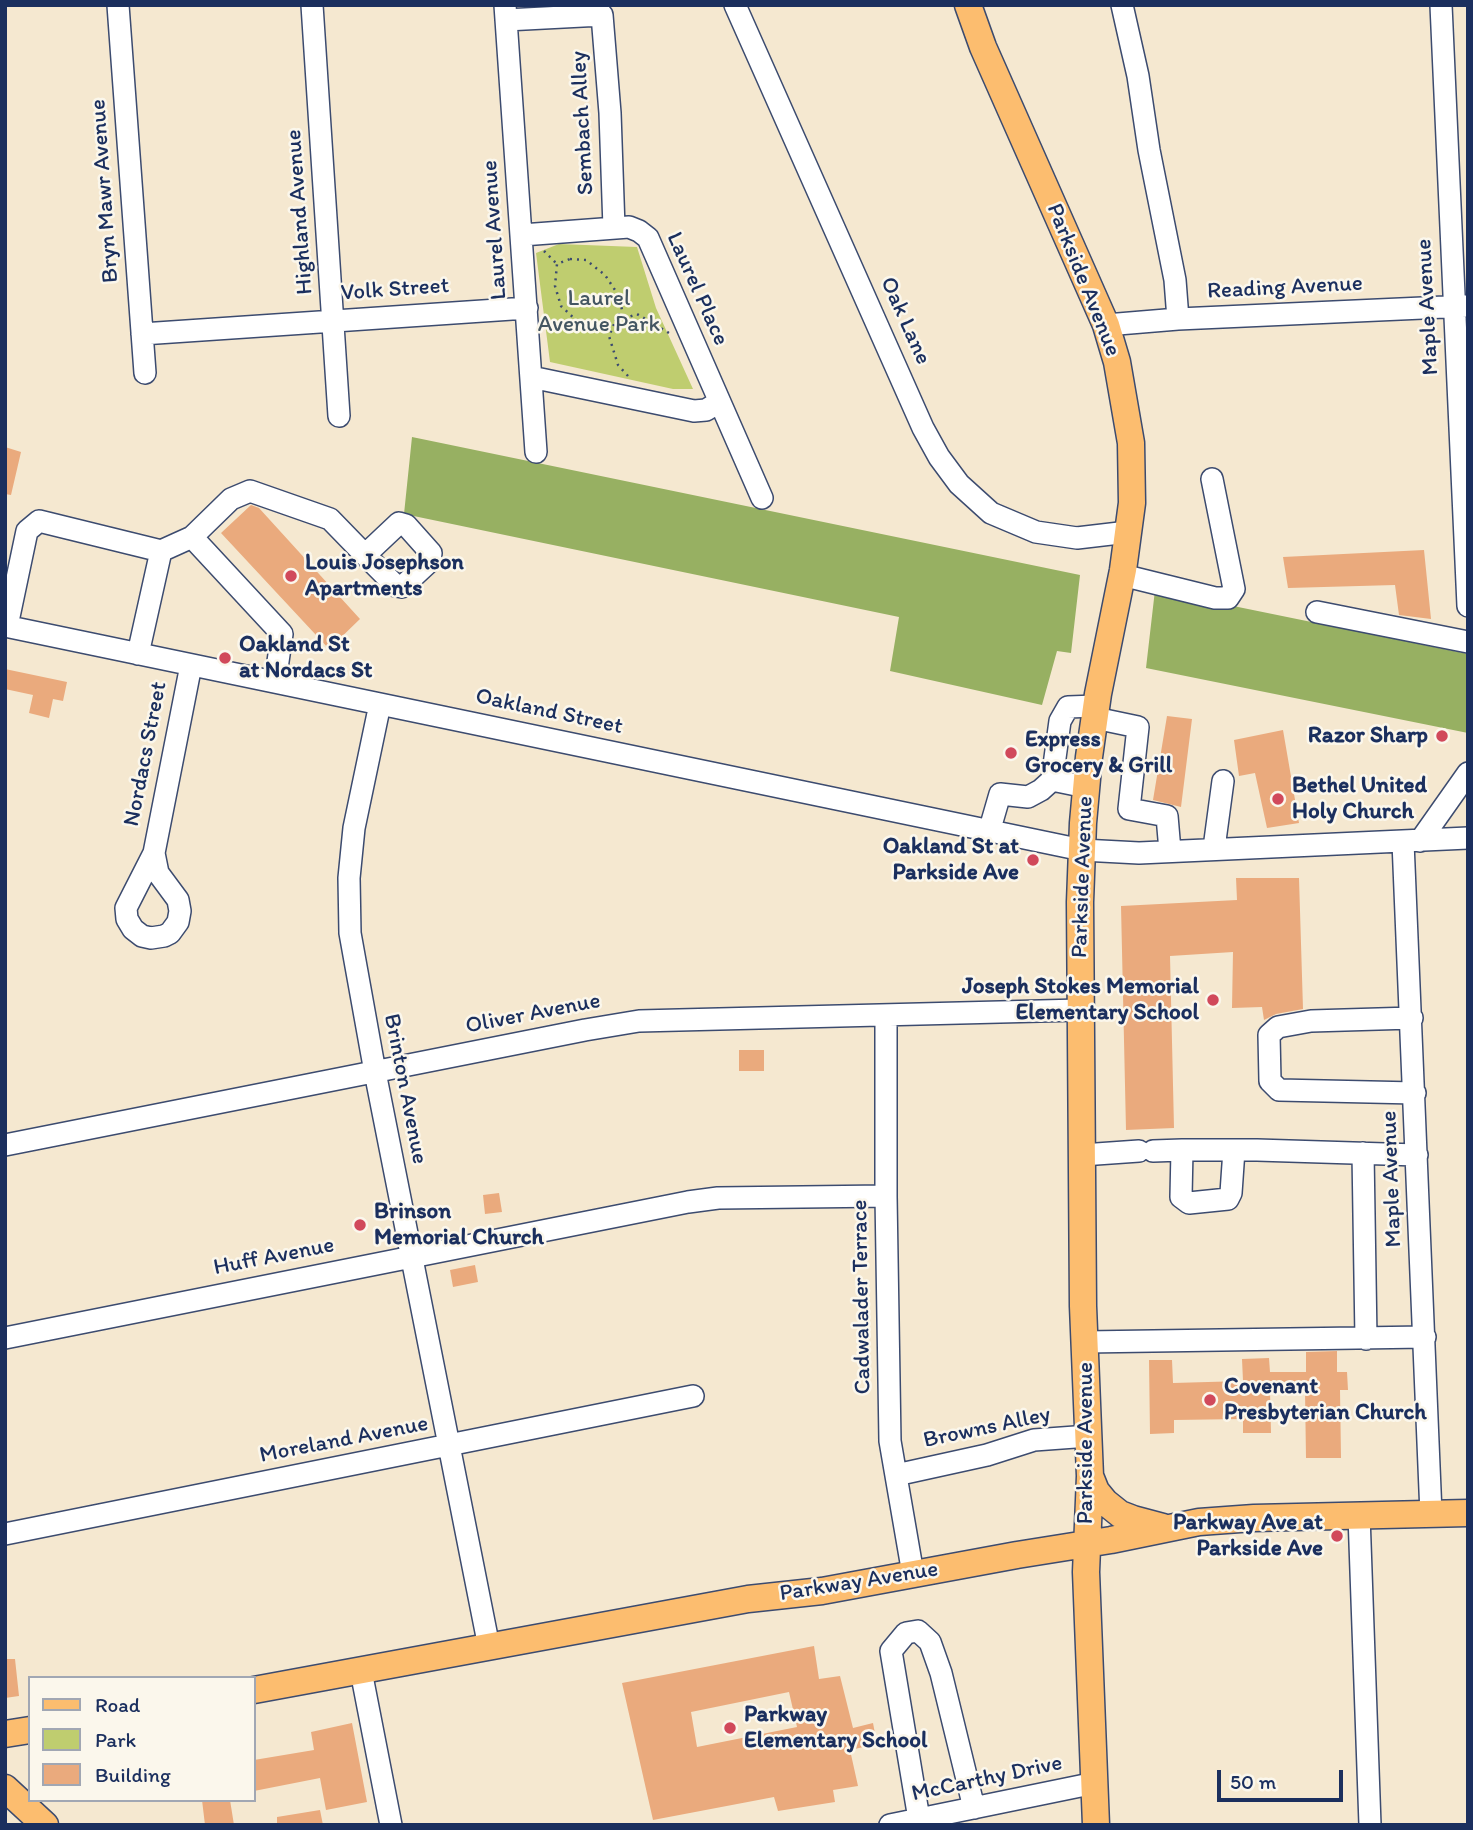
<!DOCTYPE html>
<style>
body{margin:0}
#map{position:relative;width:1473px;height:1830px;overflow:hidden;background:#f5e8d0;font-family:Itim,sans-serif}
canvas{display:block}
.frame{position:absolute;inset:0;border:7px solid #1b2f5e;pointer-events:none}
.legend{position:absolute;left:28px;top:1676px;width:228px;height:126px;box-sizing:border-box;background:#fbf7ec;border:2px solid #a1a7b3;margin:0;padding:9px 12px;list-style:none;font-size:21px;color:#1b2f5e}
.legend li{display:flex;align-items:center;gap:14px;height:35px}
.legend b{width:35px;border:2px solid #a1a7b3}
.scale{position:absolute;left:1217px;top:1770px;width:126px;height:32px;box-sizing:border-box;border:4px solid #1b2f5e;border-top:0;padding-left:9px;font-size:21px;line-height:24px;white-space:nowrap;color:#1b2f5e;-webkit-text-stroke:5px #fbf7ec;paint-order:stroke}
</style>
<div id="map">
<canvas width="1473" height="1830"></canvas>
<div class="frame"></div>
<ul class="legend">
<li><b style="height:9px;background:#fcbd6f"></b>Road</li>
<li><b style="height:19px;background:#bfcd6f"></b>Park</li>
<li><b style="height:19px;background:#eaaa7d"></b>Building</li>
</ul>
<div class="scale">50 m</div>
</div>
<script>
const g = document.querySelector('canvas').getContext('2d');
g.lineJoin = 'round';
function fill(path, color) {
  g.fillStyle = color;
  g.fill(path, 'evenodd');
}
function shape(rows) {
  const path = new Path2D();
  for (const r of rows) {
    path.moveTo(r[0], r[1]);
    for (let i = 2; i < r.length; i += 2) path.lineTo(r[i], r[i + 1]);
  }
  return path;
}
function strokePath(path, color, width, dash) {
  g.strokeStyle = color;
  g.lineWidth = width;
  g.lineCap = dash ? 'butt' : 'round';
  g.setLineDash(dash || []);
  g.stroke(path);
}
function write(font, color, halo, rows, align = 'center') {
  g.font = font + ' Itim,sans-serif';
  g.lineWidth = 5;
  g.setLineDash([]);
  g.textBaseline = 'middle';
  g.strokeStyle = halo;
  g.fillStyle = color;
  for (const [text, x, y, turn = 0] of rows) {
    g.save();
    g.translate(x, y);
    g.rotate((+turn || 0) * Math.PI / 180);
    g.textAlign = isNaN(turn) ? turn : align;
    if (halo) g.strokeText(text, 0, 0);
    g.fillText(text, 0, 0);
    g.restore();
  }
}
const green = shape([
 [559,244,637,247,656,308,693,389,673,389,550,362,536,253]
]);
const forest = shape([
 [412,437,1080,575,1071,653,1057,651,1042,705,890,671,899,617,404,514],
 [1155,590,1468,654,1468,733,1146,668]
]);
const building = shape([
 [5,447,21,452,11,495,5,494],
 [251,505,259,508,360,619,329,649,221,533],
 [1424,550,1431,619,1399,615,1395,585,1288,588,1283,557],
 [5,669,67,682,63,701,53,699,49,718,29,713,33,695,5,689],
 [1167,716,1192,719,1181,807,1153,800],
 [1283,730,1299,823,1267,828,1255,773,1239,776,1234,740],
 [1236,878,1299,878,1303,1009,1276,1014,1264,1020,1262,1007,1232,1008,1233,952,1170,956,1174,1128,1126,1130,1121,906,1237,900],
 [739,1050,764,1050,764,1071,739,1071],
 [499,1193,502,1212,485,1214,483,1195],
 [475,1265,478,1282,453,1287,450,1270],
 [1337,1351,1337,1372,1347,1372,1348,1390,1340,1390,1341,1458,1306,1458,1305,1391,1270,1391,1271,1433,1243,1433,1243,1419,1174,1420,1174,1433,1150,1434,1149,1360,1172,1360,1173,1383,1243,1381,1242,1359,1269,1358,1270,1372,1306,1372,1306,1352],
 [814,1646,819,1679,840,1676,853,1728,873,1723,877,1744,850,1750,858,1786,833,1790,835,1802,778,1811,774,1797,653,1820,622,1683],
 [789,1692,797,1727,697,1747,691,1712],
 [5,1659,15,1659,19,1696,5,1698],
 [352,1723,367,1802,326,1810,320,1778,254,1791,254,1760,314,1750,311,1732],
 [202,1800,230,1800,234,1825,205,1825],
 [320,1810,323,1825,277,1825,277,1817]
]);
const path = shape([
 [544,251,557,264],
 [570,259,586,260,605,275,619,296,622,310,615,322,589,327,577,321,561,306,555,286,557,264,570,259],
 [628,376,618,365,609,336,615,322,637,314,669,333]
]);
const minor = shape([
 [118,5,145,373],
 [312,5,339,416],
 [505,5,536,452],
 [735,5,923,428,939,457,959,484,991,513,1036,532,1077,538,1128,532],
 [1122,5,1138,76,1149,150,1175,280,1178,319],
 [1441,5,1468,606],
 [506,20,602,15,610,113,614,228],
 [522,235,629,227,639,231,648,238,762,498],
 [1106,325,1178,319,1467,306],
 [142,334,527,308],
 [531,377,694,411,706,410,719,402],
 [192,537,282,634,275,682],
 [1122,575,1215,598,1228,598,1234,589,1212,479],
 [1317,612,1468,642],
 [5,626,1082,850,1139,853,1468,838],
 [7,626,27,531,39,521,161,551,192,537,231,499,250,491,330,519,365,555,396,586,402,587,430,561,431,553,406,525,399,523,365,555],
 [138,654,161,551],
 [380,704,354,828,349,878,350,933,375,1072,489,1647],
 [1095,718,1138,727,1129,809,1167,816,1170,851],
 [1052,780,1060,721,1068,707,1096,706],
 [989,832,1000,794,1028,797,1041,790,1052,780,1086,787],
 [1420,841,1468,773],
 [1403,842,1431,1514],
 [1214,848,1223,781],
 [154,853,158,873,178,900,180,911,178,922,170,933,164,936,151,938,142,936,133,929,127,919,126,908,154,853],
 [154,853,191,665],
 [886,1016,886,1196,890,1441,913,1574],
 [1412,1018,1311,1021,1278,1027,1269,1035,1270,1081,1279,1090,1415,1093],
 [5,1145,585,1030,639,1021,1080,1010],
 [1234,1150,1231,1193,1228,1199,1189,1203,1181,1197,1182,1150,1257,1150,1417,1155],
 [1153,1151,1182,1150],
 [1363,1153,1366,1339],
 [1082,1155,1139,1151],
 [5,1338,688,1202,718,1198,886,1196],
 [1085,1342,1425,1337],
 [896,1475,987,1455,1034,1440,1089,1436],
 [1359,1515,1370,1825],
 [5,1534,693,1396],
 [361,1671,391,1825],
 [890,1825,1095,1783],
 [920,1825,891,1651,906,1633,918,1631,930,1642,941,1673,974,1808]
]);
const major = shape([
 [968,5,983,47,1106,325,1117,362,1131,443,1132,503,1123,570,1098,694,1089,757,1083,823,1080,902,1083,1306,1090,1476,1086,1572,1096,1825],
 [1090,1476,1096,1491,1105,1502,1120,1514,1133,1519,1163,1527],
 [254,1690,748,1599,822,1591,1017,1555,1111,1540,1199,1522,1254,1518,1468,1513],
 [5,1734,30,1730],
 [5,1788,45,1825]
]);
const markers = [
 [291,576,7,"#d1495b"],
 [225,658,7,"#d1495b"],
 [1442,736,7,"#d1495b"],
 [1011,753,7,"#d1495b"],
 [1278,799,7,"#d1495b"],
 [1033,860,7,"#d1495b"],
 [1213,1000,7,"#d1495b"],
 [360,1225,7,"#d1495b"],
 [1210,1400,7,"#d1495b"],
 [1337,1536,7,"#d1495b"],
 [730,1728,7,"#d1495b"]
];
const streetNames = [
 ["Sembach Alley",583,123,-93],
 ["Bryn Mawr Avenue",105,191,-94],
 ["Highland Avenue",300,212,-94],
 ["Laurel Avenue",495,230,-94],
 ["Parkside Avenue",1083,280,68],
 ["Reading Avenue",1285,288,-3],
 ["Laurel Place",697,289,66],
 ["Volk Street",395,290,-4],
 ["Maple Avenue",1428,307,-93],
 ["Oak Lane",905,321,66],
 ["Oakland Street",549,712,12],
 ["Nordacs Street",146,754,-79],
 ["Parkside Avenue",1083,877,-88],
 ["Oliver Avenue",533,1014,-11],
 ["Brinton Avenue",405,1089,79],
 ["Maple Avenue",1392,1179,-92],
 ["Huff Avenue",274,1257,-11],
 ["Cadwalader Terrace",862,1297,-91],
 ["Browns Alley",987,1428,-12],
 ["Moreland Avenue",344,1440,-11],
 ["Parkside Avenue",1086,1443,-90],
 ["Parkway Avenue",859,1582,-9],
 ["McCarthy Drive",987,1779,-12]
];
const parkNames = [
 ["Laurel",599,299],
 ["Avenue Park",599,325]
];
const poiNames = [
 ["Louis Josephson",305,563],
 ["Apartments",305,589],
 ["Oakland St",239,645],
 ["at Nordacs St",239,671],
 ["Razor Sharp",1428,736,"right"],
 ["Express",1025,740],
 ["Grocery & Grill",1025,766],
 ["Bethel United",1292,786],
 ["Holy Church",1292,812],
 ["Oakland St at",1019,847,"right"],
 ["Parkside Ave",1019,873,"right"],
 ["Joseph Stokes Memorial",1199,987,"right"],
 ["Elementary School",1199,1013,"right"],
 ["Brinson",374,1212],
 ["Memorial Church",374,1238],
 ["Covenant",1224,1387],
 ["Presbyterian Church",1224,1413],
 ["Parkway Ave at",1323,1523,"right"],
 ["Parkside Ave",1323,1549,"right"],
 ["Parkway",744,1715],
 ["Elementary School",744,1741]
];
fill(green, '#bfcd6f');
fill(forest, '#97b062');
fill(building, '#eaaa7d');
strokePath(minor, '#3c4b6f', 24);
strokePath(major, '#3c4b6f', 29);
strokePath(path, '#3c4b6f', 2.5, [2, 5]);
strokePath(minor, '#fff', 21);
strokePath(major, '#fcbd6f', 26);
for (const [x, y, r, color] of markers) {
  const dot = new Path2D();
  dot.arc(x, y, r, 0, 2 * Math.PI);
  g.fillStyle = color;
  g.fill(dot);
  strokePath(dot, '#fbf7ec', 2.5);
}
write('23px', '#1b2f5e', '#fbf7ec', streetNames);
write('23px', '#445662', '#fbf7ec', parkNames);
write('bold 23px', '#1b2f5e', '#fbf7ec', poiNames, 'left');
</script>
